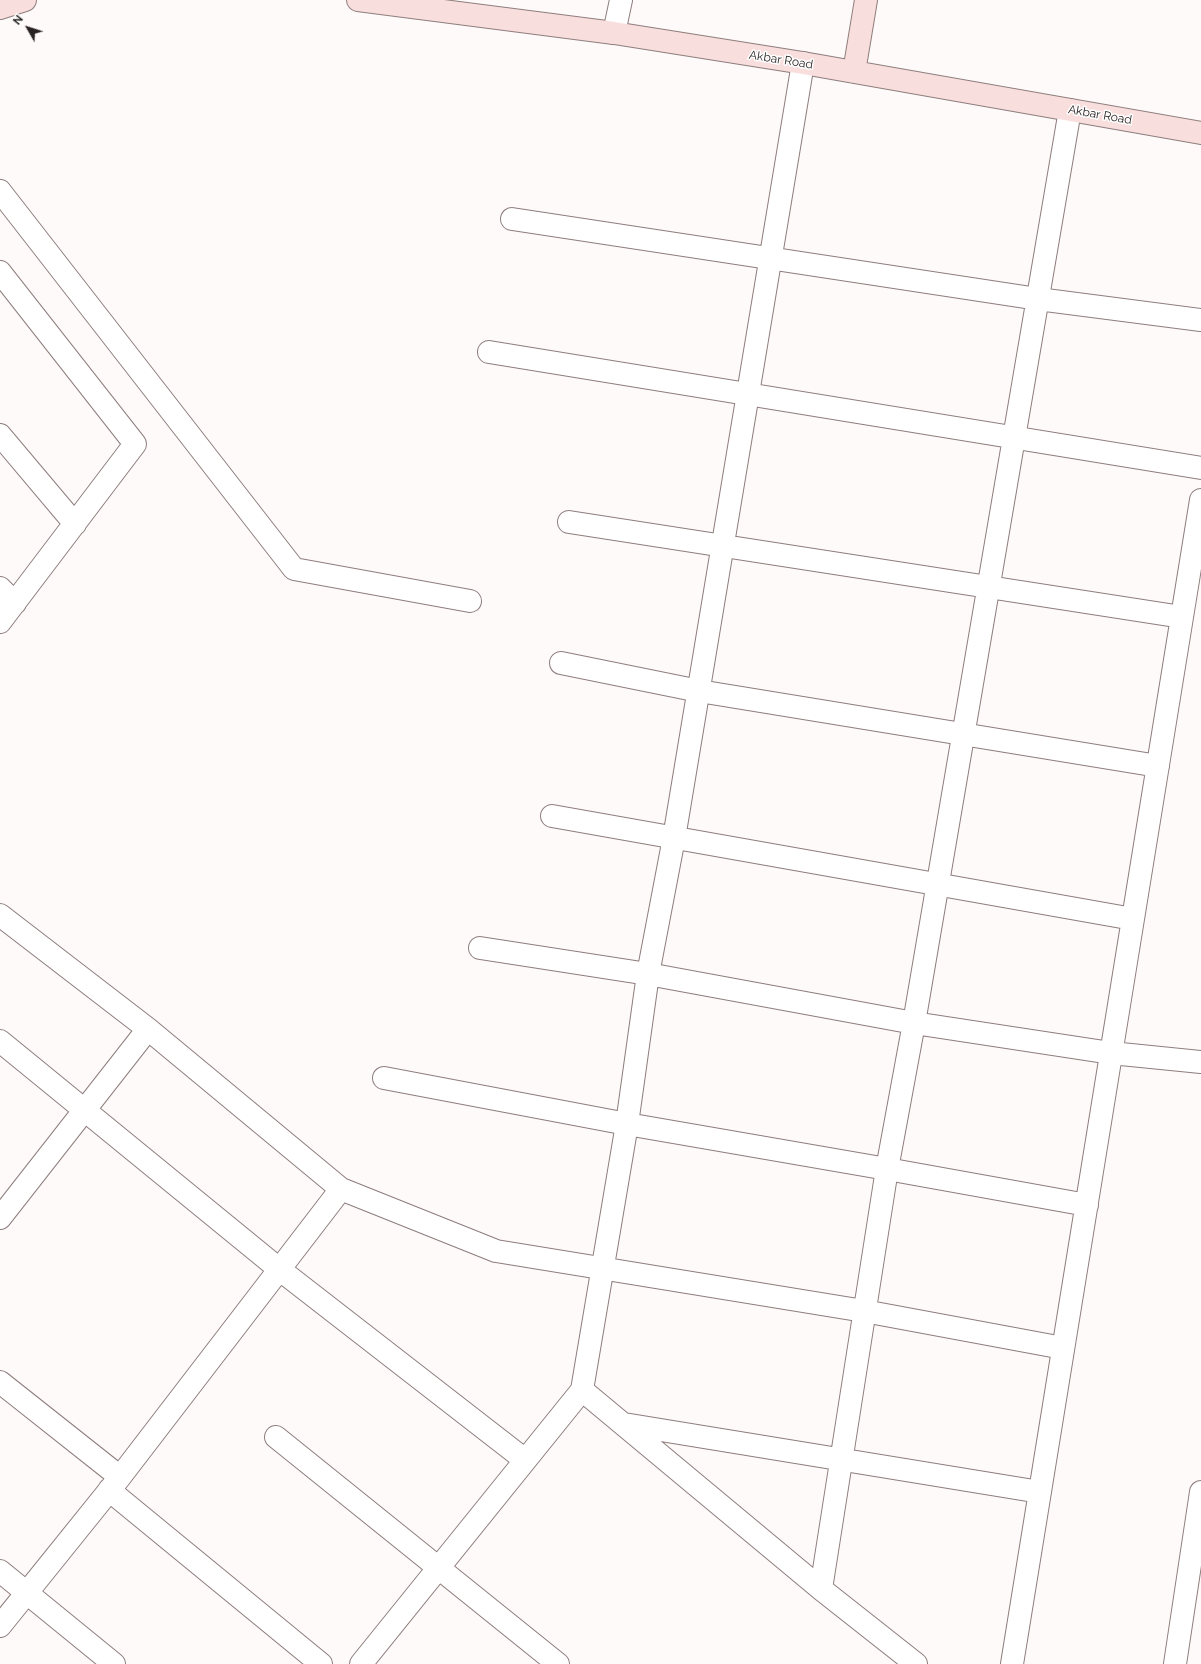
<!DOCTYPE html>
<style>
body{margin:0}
#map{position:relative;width:1201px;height:1664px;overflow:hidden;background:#fefafa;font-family:Raleway,sans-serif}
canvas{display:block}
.north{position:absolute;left:8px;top:8px;width:40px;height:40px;-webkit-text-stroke:3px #fff;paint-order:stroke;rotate:309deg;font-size:11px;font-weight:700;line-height:16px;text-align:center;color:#282221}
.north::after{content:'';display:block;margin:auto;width:14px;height:18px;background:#282221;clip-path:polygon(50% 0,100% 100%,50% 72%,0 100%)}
</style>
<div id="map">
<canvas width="1201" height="1664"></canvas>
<div class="north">N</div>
</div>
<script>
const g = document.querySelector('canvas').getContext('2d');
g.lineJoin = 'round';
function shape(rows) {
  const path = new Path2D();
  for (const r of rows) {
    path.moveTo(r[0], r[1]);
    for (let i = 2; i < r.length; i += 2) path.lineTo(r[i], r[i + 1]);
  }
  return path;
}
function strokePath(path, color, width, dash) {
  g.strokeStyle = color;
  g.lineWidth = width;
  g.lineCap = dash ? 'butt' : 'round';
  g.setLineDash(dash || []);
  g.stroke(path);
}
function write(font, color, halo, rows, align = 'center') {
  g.font = font + ' Raleway,sans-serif';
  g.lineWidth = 3;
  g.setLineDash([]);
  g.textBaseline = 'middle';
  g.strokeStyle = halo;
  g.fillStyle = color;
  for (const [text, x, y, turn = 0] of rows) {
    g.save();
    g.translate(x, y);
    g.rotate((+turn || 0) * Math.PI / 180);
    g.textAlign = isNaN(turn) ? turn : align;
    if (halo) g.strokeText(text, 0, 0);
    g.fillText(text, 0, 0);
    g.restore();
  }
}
const street = shape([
 [614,33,621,0],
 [0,191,294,569,470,601],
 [512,219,1038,299,1201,320],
 [0,272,135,444,0,622],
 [489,352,1201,468],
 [0,435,75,524],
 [569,522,1182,617],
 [0,588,15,603],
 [561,663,699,691,1158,766],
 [552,816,1133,919],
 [0,915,148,1029,341,1189,496,1251,864,1311,1063,1348],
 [480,948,648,974,914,1023,1111,1053,1201,1062],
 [0,1041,279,1269,525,1460],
 [384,1078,627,1124,887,1169,1087,1205],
 [0,1218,148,1029],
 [0,1382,120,1477],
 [582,1390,821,1589,916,1664],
 [624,1424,1040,1492],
 [276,1437,558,1664],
 [109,1490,321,1664],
 [0,1571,114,1664],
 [821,1589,887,1169,914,1023,1070,110],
 [0,1626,120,1477,341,1189],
 [361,1664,582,1390,627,1124,648,974,674,838,803,63],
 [1012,1664,1201,500],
 [1175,1664,1201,1492]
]);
const secondary = shape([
 [358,0,614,33,803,63,1201,133],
 [0,8,25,0],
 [854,72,866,0]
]);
const streetNames = [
 ["Akbar Road",781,60,9],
 ["Akbar Road",1100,115,10]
];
strokePath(street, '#8e7e7d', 24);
strokePath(secondary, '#8e7e7d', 24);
strokePath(street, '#fff', 22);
strokePath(secondary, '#f8dedc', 22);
write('12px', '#282221', '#fff', streetNames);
</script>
